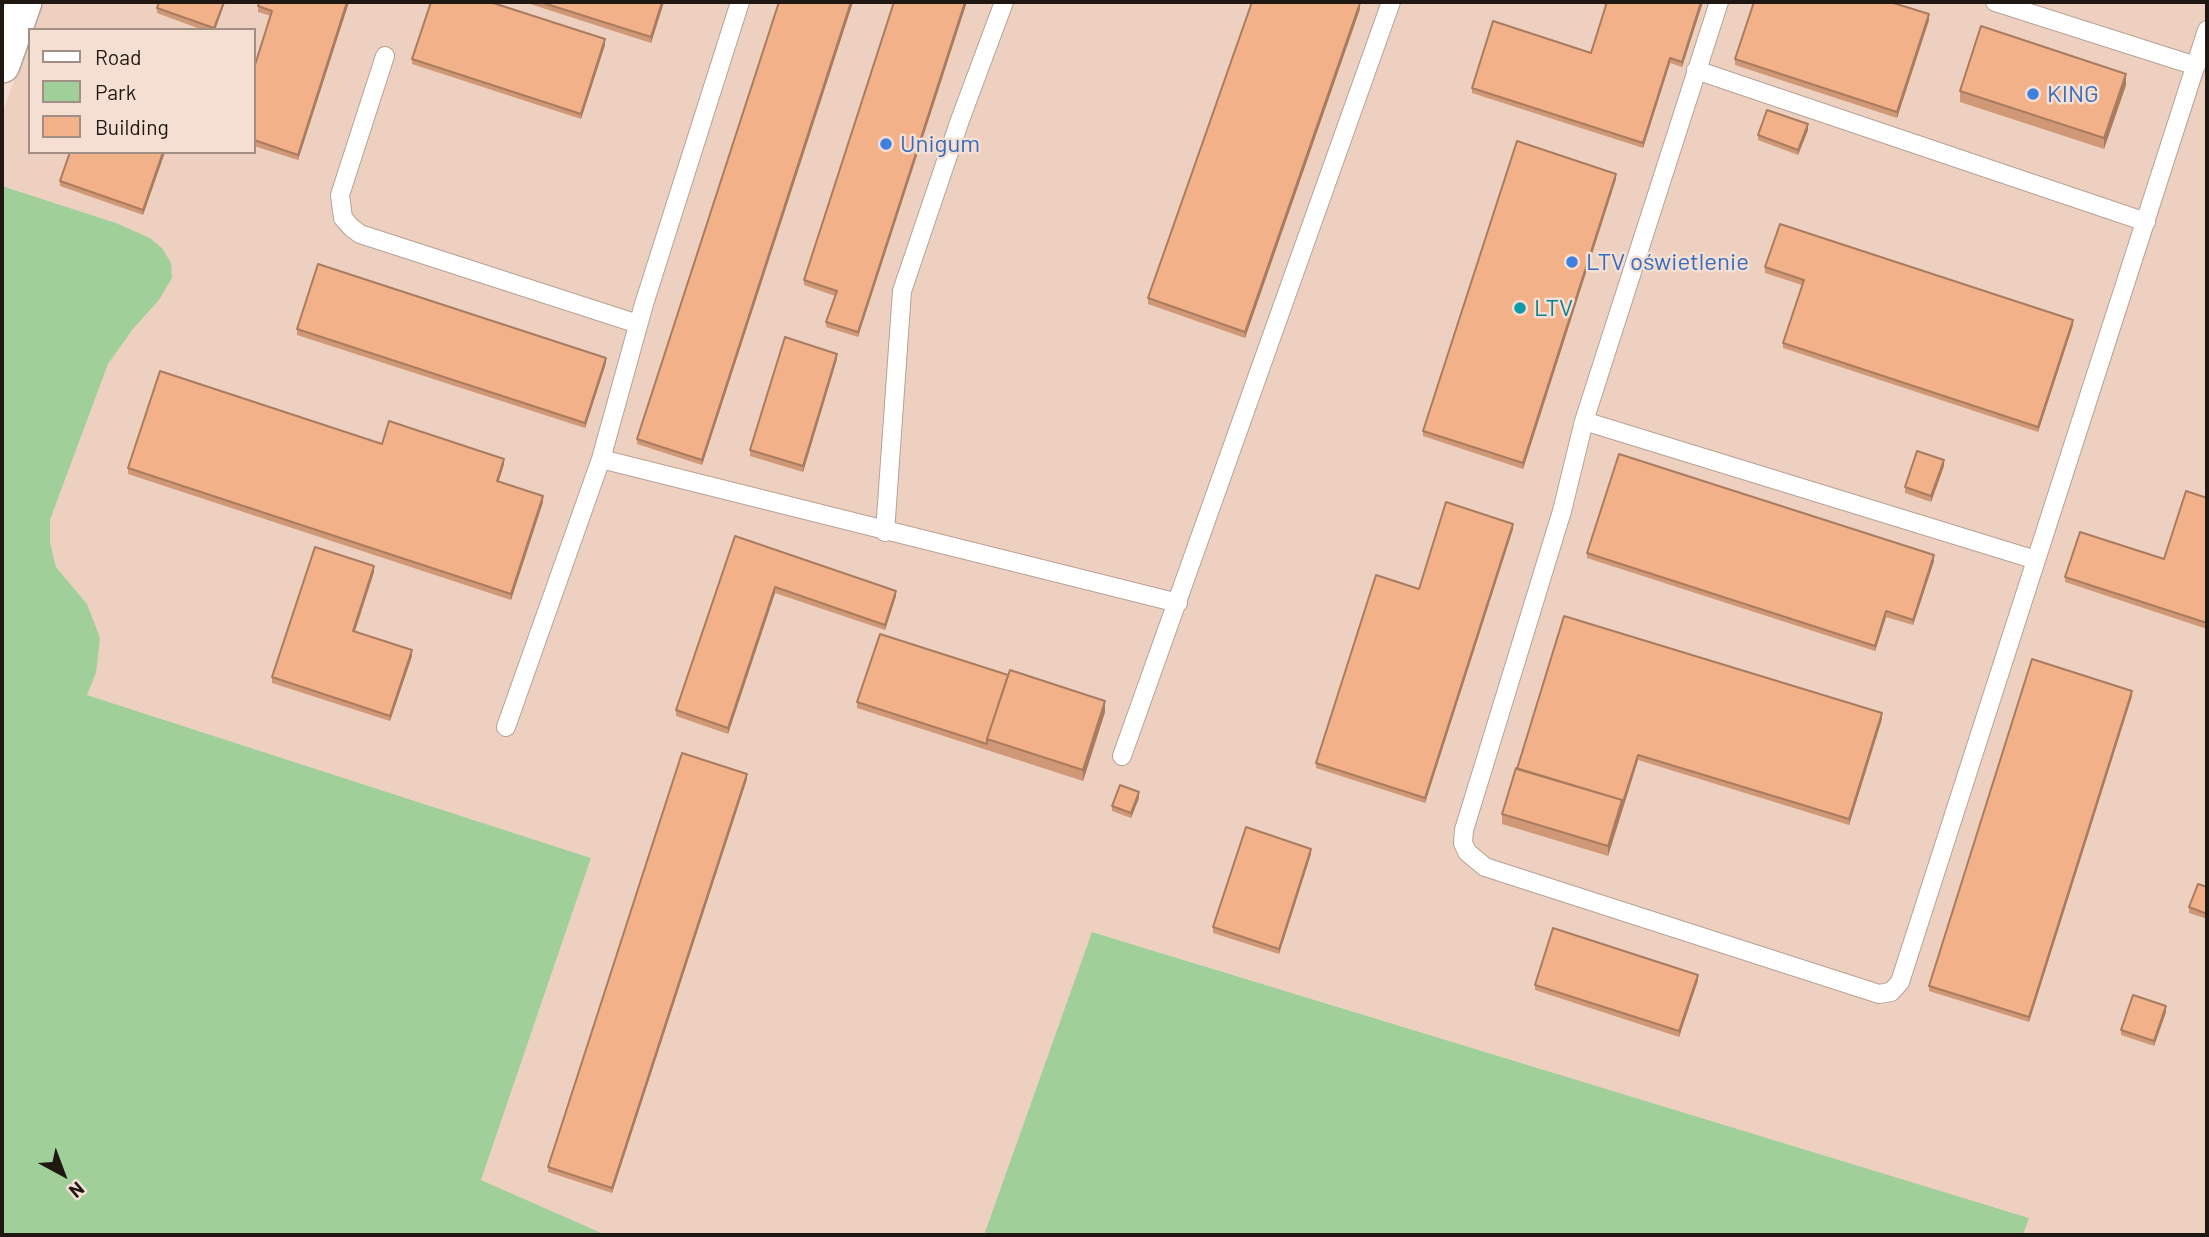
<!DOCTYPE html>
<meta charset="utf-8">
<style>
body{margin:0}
#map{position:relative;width:2209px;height:1237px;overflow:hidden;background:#f5dfd2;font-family:Barlow,sans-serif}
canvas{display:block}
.frame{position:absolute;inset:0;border:4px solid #1e1712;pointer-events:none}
.legend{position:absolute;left:28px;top:28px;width:228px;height:126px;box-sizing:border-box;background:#f5dfd2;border:2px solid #9f8f85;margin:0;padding:9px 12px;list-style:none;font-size:21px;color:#1e1712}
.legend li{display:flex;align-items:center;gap:14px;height:35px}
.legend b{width:35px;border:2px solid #9f8f85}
.north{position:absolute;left:28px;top:1139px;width:70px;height:70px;-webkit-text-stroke:5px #f5dfd2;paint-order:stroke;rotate:139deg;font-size:19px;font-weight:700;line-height:28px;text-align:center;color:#1e1712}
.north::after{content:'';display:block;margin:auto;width:24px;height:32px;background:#1e1712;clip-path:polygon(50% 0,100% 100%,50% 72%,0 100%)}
</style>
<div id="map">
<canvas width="2209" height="1237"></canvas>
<div class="frame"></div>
<ul class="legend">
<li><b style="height:9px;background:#fff"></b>Road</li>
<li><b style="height:19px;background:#a1cf9a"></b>Park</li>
<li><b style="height:19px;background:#f2b189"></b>Building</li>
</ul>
<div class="north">N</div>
</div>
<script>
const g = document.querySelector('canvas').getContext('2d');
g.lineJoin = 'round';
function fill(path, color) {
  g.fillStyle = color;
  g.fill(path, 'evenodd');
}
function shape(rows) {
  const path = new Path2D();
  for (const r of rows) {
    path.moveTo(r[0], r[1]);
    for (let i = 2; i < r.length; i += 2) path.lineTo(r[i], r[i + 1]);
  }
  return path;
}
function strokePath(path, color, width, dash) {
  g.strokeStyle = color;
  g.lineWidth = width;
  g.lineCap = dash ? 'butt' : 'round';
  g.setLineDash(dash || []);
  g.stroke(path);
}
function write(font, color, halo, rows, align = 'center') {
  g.font = font + ' Barlow,sans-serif';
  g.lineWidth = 5;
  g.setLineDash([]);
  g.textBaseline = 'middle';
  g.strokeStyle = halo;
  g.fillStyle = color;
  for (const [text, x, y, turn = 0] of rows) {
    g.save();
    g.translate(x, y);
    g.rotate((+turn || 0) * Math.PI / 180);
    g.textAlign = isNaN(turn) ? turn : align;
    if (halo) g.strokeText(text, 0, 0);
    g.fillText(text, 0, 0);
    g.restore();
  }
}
const built = shape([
 [42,2,2207,2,2207,1235,2023,1235,2028,1218,1093,932,984,1235,606,1235,481,1180,591,858,87,695,96,673,87,604,56,567,50,542,50,520,108,364,133,329,159,300,172,278,162,248,150,238,116,223,2,186,2,114,30,36,30,152,254,152,254,30,32,30]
]);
const green = shape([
 [2,186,116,223,150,238,162,248,171,263,172,278,159,300,133,329,108,364,50,520,50,542,56,567,87,604,100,638,96,673,87,695,591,858,481,1180,606,1235,2,1235],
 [1092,932,2029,1218,2023,1235,984,1235]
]);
const service = shape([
 [1719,2,1584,421,1562,511,1464,830,1463,843,1467,852,1485,867,1879,994,1891,992,1900,982,2207,30],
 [1995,2,2196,66],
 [385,56,340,195,343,218,352,228,360,234,638,324],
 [1696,70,2146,222],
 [1584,421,2036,560],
 [601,459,1178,603],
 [885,532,902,291,960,120,1004,2],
 [506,727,601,459,644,304,740,2],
 [1122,756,1391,2]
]);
const minor = shape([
 [2,65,24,2]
]);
const wall = shape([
 [159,2,225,2,215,30,203,30,157,13,157,8],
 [349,2,298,160,254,146,254,68,271,16,258,12,258,6],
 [524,2,664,2,651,43],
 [779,2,853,2,702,465,637,444,637,439],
 [894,2,858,337,826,327,826,322,835,296,804,285,804,280],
 [1596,2,1703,2,1682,67,1670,63,1643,148,1472,93,1472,88,1591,53,1606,5],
 [1360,9,1245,338,1148,304,1148,298],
 [1929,20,1897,118,1735,65,1735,59],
 [605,45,581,119,412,64,412,59],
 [2126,85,2104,149,1960,102,1960,91],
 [1808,130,1798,155,1758,140,1758,135],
 [165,152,143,215,60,186,60,181],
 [1616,179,1523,469,1423,436,1423,431],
 [1765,267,2073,325,2038,432,1783,348,1783,343,1802,285,1765,273],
 [297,329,606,363,585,428,297,335],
 [837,359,803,472,750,456,750,450],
 [382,444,504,464,498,482,543,502,511,600,128,474,128,468],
 [1944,466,1931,502,1905,493,1905,487],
 [2207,498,2207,629,2065,582,2065,577,2164,559],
 [1513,529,1425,803,1316,768,1316,763],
 [735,536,896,596,885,630,775,593,728,734,676,716,676,710],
 [1587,553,1934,561,1913,625,1886,617,1875,651,1587,558],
 [374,572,355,632,412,656,390,721,272,683,272,677],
 [1008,675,1105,712,1083,781,857,708,857,702],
 [2132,696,2029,1022,1929,991,1929,986],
 [1882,719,1849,825,1638,760,1608,856,1502,824,1502,814,1517,769],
 [747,779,612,1193,548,1172,548,1167],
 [1139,798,1131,818,1112,811,1112,806],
 [1311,854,1279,954,1213,933,1213,927],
 [2207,887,2207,919,2189,913,2189,907],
 [1698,980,1679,1037,1535,990,1535,985],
 [2166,1012,2154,1046,2121,1035,2121,1030]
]);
const shadedWall = shape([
 [224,2,225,2,215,30,214,30],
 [347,2,349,2,298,160,298,155],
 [662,2,664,2,651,43,651,37],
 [851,2,853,2,702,465,702,460],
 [965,2,967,2,858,337,858,332],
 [1701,2,1703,2,1682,67,1682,62],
 [1360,3,1360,9,1245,338,1245,332],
 [1929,14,1929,20,1897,118,1897,112],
 [605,39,605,45,581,119,581,114],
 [1670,58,1670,63,1643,148,1643,143],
 [2126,74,2126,85,2104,149,2104,138],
 [1808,124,1808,130,1798,155,1798,150],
 [163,152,165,152,143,215,143,210],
 [1616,174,1616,179,1523,469,1523,463],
 [2073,320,2073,325,2038,432,2038,427],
 [837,354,837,359,803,472,803,466],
 [606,358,606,363,585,428,585,423],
 [504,459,504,464,497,487,497,481],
 [1944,460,1944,466,1931,502,1931,496],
 [543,496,543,502,511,600,511,594],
 [1513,524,1513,529,1425,803,1425,798],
 [1934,555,1934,561,1913,625,1913,620],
 [374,566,374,572,353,636,353,631],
 [775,587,775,593,728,734,728,728],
 [896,591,896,596,885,630,885,625],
 [1886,611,1886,617,1875,651,1875,646],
 [412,650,412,656,390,721,390,716],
 [2132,691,2132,696,2029,1022,2029,1017],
 [1105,701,1105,712,1083,781,1083,770],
 [1882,713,1882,719,1849,825,1849,819],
 [1638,755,1638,760,1608,856,1608,846,1622,800],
 [747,774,747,779,612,1193,612,1188],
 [1139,792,1139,798,1131,818,1131,813],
 [1311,849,1311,854,1279,954,1279,949],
 [1698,975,1698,980,1679,1037,1679,1031],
 [2166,1006,2166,1012,2154,1046,2154,1041]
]);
const building = shape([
 [159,2,224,2,214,28,157,8,159,2],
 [259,2,347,2,298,155,254,140,254,68,272,11,258,6,259,2],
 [431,2,490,2,605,39,581,114,412,59,431,2],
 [540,2,662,2,651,37,540,2],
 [779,2,851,2,702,460,637,439,779,2],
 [894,2,965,2,858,332,826,322,837,291,804,280,894,2],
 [1252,2,1356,2,1360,3,1245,332,1148,298,1252,2],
 [1607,2,1701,2,1682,62,1670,58,1643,143,1472,88,1493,21,1591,53,1607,2],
 [1754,2,1890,2,1929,14,1897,112,1735,59,1754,2],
 [1981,26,2126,74,2104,138,1960,91,1981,26],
 [1767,110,1808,124,1798,150,1758,135,1767,110],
 [1517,141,1616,174,1523,463,1423,431,1517,141],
 [70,152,163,152,143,210,60,181,70,152],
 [1780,224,2073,320,2038,427,1783,343,1804,280,1765,267,1780,224],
 [318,264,606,358,585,423,297,329,318,264],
 [785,337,837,354,803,466,750,450,785,337],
 [160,371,382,444,389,421,504,459,497,481,543,496,511,594,128,468,160,371],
 [1917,451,1944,460,1931,496,1905,487,1917,451],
 [1619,454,1934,555,1913,620,1886,611,1875,646,1587,553,1619,454],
 [2186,491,2207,498,2207,623,2065,577,2080,532,2164,559,2186,491],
 [1446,502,1513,524,1425,798,1316,763,1376,575,1419,589,1446,502],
 [735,536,896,591,885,625,775,587,728,728,676,710,735,536],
 [315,547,374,566,353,631,412,650,390,716,272,677,315,547],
 [1564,616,1882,713,1849,819,1638,755,1622,805,1622,800,1517,769,1564,616],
 [880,634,1008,675,987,739,987,744,857,702,880,634],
 [2032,659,2132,691,2029,1017,1929,986,2032,659],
 [1010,670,1105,701,1083,770,987,739,1010,670],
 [682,753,747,774,612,1188,548,1167,682,753],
 [1516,768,1622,800,1608,846,1502,814,1516,768],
 [1120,785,1139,792,1131,813,1112,806,1120,785],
 [1246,827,1311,849,1279,949,1213,927,1246,827],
 [2198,884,2207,887,2207,914,2189,907,2198,884],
 [1553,928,1698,975,1679,1031,1535,985,1553,928],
 [2133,995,2166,1006,2154,1041,2121,1030,2133,995]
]);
const markers = [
 [2033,94,7,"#3f7fe0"],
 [886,144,7,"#3f7fe0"],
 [1572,262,7,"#3f7fe0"],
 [1520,308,7,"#0f9aa8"]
];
const shopNames = [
 ["KING",2047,94],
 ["Unigum",900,144],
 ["LTV oświetlenie",1586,262]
];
const cultureNames = [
 ["LTV",1534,308]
];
fill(built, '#edd0bf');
fill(green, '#a1cf9a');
strokePath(service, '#b6a295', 20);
strokePath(minor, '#b6a295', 38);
strokePath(service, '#fff', 18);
strokePath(minor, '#fff', 35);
fill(wall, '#d09876');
fill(shadedWall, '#a97c60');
fill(building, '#f2b189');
strokePath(building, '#a97c60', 2);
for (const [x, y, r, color] of markers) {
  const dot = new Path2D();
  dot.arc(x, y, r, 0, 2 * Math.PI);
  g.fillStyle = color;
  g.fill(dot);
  strokePath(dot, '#f5dfd2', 2.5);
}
write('24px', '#366cbe', '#f5dfd2', shopNames, 'left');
write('24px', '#0d838f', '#f5dfd2', cultureNames, 'left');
</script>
